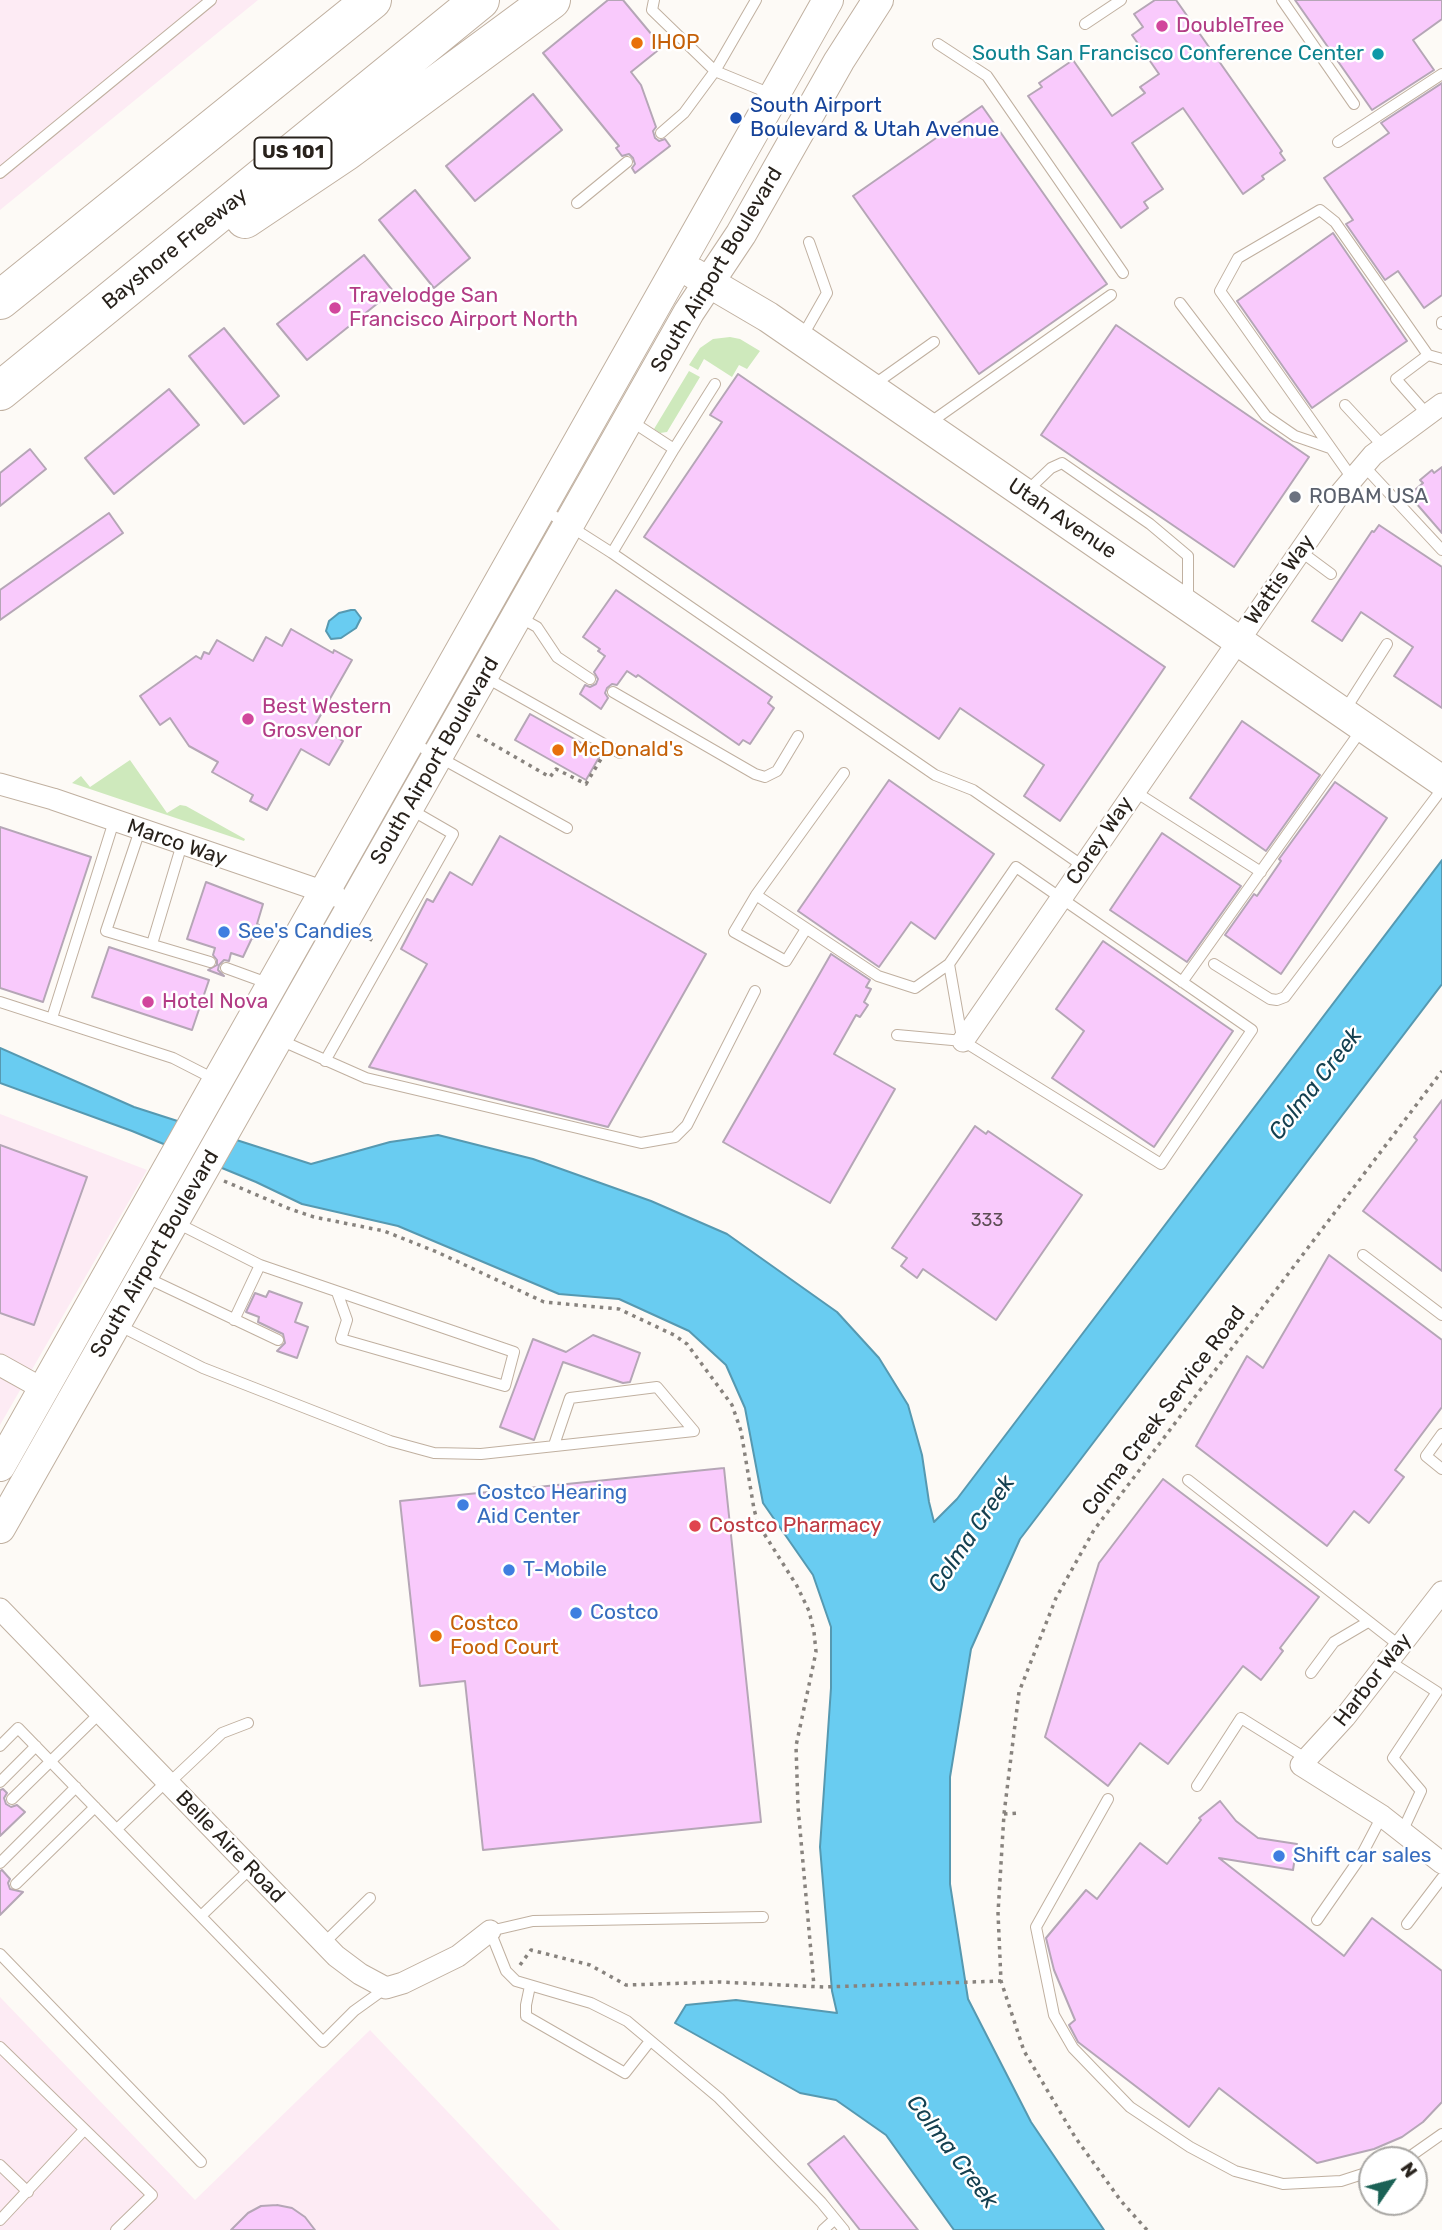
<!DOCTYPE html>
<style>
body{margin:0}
#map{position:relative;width:1442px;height:2230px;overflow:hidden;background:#fdfaf6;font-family:Rubik,sans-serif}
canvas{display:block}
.north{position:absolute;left:1358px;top:2146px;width:70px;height:70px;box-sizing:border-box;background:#fff;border:2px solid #a9a7a4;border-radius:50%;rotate:55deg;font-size:19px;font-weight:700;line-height:28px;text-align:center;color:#28221c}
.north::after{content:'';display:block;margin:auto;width:24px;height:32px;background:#1b6256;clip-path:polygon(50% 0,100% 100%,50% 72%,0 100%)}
</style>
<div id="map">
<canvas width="1442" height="2230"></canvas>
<div class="north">N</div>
</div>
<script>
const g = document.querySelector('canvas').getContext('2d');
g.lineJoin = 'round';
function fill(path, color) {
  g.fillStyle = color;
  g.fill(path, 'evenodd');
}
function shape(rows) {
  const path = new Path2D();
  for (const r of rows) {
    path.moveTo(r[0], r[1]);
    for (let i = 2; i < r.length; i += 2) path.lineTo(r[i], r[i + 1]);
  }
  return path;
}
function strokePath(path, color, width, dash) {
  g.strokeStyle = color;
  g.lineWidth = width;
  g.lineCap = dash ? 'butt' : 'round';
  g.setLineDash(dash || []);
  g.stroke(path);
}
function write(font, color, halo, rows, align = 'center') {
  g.font = font + ' Rubik,sans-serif';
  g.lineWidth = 5;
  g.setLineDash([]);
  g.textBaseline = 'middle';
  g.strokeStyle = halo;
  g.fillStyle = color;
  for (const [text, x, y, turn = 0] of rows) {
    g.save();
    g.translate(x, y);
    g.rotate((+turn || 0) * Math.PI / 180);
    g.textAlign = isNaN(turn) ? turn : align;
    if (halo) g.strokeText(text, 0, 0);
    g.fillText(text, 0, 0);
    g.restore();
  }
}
const industrial = shape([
 [0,0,258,0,0,210],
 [0,1114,147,1170,0,1425],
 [0,1997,195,2200,370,2030,560,2230,0,2230]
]);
const green = shape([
 [730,337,740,339,760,351,747,369,739,365,732,377,704,359,698,370,689,365,700,348,713,339],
 [689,371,700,377,667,432,660,433,654,429],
 [130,760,167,813,180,805,186,806,245,839,244,841,72,783,81,776,90,787]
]);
const water = shape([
 [351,610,355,610,361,618,356,628,341,638,331,639,326,631,329,621,339,613,351,610],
 [1442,860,1442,984,1020,1539,971,1649,950,1777,950,1884,968,1999,1031,2122,1104,2230,954,2230,886,2135,836,2100,800,2093,675,2023,686,2005,736,2000,837,2013,832,1991,820,1847,831,1688,831,1627,813,1575,763,1503,745,1408,726,1365,689,1331,619,1299,559,1294,398,1226,302,1204,256,1182,132,1131,0,1083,0,1048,134,1107,311,1164,390,1142,438,1135,533,1159,651,1201,727,1234,837,1312,879,1358,908,1405,922,1455,929,1502,934,1522,957,1499,1442,860]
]);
const building = shape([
 [608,0,623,0,662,47,631,72,641,85,656,127,653,131,655,138,659,141,665,139,670,146,635,173,632,168,635,164,633,158,629,154,622,156,616,148,619,146,543,53,608,0],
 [1155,0,1176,0,1282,151,1280,153,1285,160,1262,176,1264,179,1243,194,1183,108,1132,143,1163,189,1144,202,1148,208,1121,228,1028,96,1042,87,1039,83,1073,60,1112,116,1145,93,1140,87,1159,74,1132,35,1143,27,1134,14,1155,0],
 [1295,0,1442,0,1442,19,1413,40,1434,70,1372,110,1295,0],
 [1442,83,1442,295,1424,308,1398,271,1385,280,1346,224,1353,220,1324,178,1389,133,1381,123,1442,83],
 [533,94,562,130,475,201,446,166,533,94],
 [982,106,1107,284,979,374,853,196,982,106],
 [415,190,470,258,434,288,379,220,415,190],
 [1333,233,1407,341,1312,408,1237,301,1333,233],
 [364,255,393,291,307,360,277,324,364,255],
 [1116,325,1309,457,1234,567,1041,435,1116,325],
 [224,328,279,396,244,424,189,356,224,328],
 [738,374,1165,667,1060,821,1024,796,1044,765,960,708,939,739,644,537,722,422,710,415,738,374],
 [169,389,199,425,114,494,85,458,169,389],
 [30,449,46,469,0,506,0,473,30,449],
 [1442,467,1442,533,1409,495,1423,483,1420,480,1432,470,1434,473,1442,467],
 [109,513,123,533,0,620,0,590,109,513],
 [1379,525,1442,567,1442,708,1394,676,1413,647,1361,612,1342,641,1312,621,1372,531,1374,532,1379,525],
 [616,590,772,697,768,703,774,708,750,744,743,740,739,745,638,675,636,677,627,671,617,685,612,684,607,688,605,693,608,698,601,709,580,694,585,685,590,687,596,684,598,679,594,672,605,656,598,651,600,649,583,637,616,590],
 [291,629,333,653,334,650,352,660,315,725,343,741,329,765,301,749,267,810,250,801,253,795,212,772,218,762,189,746,170,718,160,725,140,696,196,656,201,659,204,652,209,654,217,640,253,661,266,637,282,646,291,629],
 [530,714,601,754,586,780,515,740,530,714],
 [1242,721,1320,775,1266,851,1190,798,1242,721],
 [889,780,994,854,935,939,911,922,879,967,798,911,889,780],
 [1335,782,1387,818,1281,974,1225,935,1254,894,1257,896,1281,861,1279,859,1335,782],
 [0,827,91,857,43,1002,0,988,0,827],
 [1162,833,1241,886,1187,962,1110,910,1162,833],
 [500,836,706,954,608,1127,369,1067,427,964,401,949,427,899,433,902,450,872,472,885,500,836],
 [206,882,263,904,257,924,259,925,255,939,252,938,243,957,231,953,229,961,224,960,219,965,218,970,224,976,208,970,217,965,217,960,213,955,215,948,187,939,206,882],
 [1103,941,1233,1031,1154,1147,1052,1078,1084,1031,1056,1009,1103,941],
 [109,947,209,980,192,1030,92,997,109,947],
 [831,954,870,980,866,987,871,989,864,1002,868,1005,860,1017,856,1015,834,1054,895,1089,830,1203,723,1142,831,954],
 [1442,1100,1442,1271,1363,1211,1417,1140,1414,1137,1442,1100],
 [975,1126,986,1134,988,1131,1082,1195,996,1320,923,1269,917,1278,901,1266,907,1258,892,1248,975,1126],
 [0,1145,87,1177,34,1325,0,1313,0,1145],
 [1329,1255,1442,1340,1442,1407,1395,1470,1404,1477,1369,1523,1354,1511,1327,1546,1196,1446,1247,1356,1263,1368,1329,1255],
 [269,1291,302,1303,295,1322,308,1327,297,1358,277,1351,285,1343,283,1334,258,1322,259,1317,246,1312,255,1293,266,1297,269,1291],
 [593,1335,640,1353,630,1382,623,1383,563,1362,534,1440,500,1427,533,1339,566,1352,593,1335],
 [724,1468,761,1822,483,1850,465,1681,420,1686,400,1501,724,1468],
 [1163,1479,1319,1597,1280,1648,1283,1651,1261,1680,1243,1666,1168,1764,1140,1743,1108,1786,1045,1737,1099,1563,1163,1479],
 [3,1789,7,1793,4,1798,6,1804,11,1807,17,1805,25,1812,0,1836,0,1790,3,1789],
 [1220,1801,1236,1821,1258,1838,1297,1844,1293,1870,1219,1858,1344,1956,1372,1918,1442,1971,1442,2102,1423,2122,1402,2137,1374,2149,1317,2163,1219,2088,1189,2127,1078,2042,1069,2025,1075,2020,1054,1970,1046,1938,1086,1890,1097,1899,1140,1843,1167,1864,1201,1820,1199,1818,1220,1801],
 [2,1870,10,1879,8,1883,10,1889,23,1892,0,1915,0,1871,2,1870],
 [844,2136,918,2230,860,2230,808,2164,844,2136],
 [277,2205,292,2208,305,2217,315,2230,231,2230,248,2213,261,2206,277,2205]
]);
const path = shape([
 [477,735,550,777,556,769,586,784,601,759],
 [362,934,375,942],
 [224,1181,290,1209,314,1217,384,1231,437,1252,544,1302,619,1309,674,1335,687,1344,732,1405,741,1431,754,1509,758,1524,797,1586,809,1611,814,1632,816,1652,796,1746,798,1807,814,1986],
 [1004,1814,1018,1813],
 [520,1965,531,1950,590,1965,626,1985,720,1982,824,1987,1001,1981],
 [1147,2230,1121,2201,1075,2137,1024,2051,1001,1981,998,1913,1004,1814,1019,1692,1056,1598,1094,1530,1442,1071]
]);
const lane = shape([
 [654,0,652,10,715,71,771,94],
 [1282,0,1354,104],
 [1085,24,1121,0],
 [938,44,987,76,1123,273],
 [661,133,684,113,715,71,756,0],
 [1338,142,1442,74],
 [0,173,211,0],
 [577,203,627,162],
 [1180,303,1266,416,1295,436,1330,448],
 [1442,322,1442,324],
 [802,337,827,293,809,242],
 [872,386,934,342],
 [1345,405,1383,446],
 [1427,414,1396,379,1428,355,1442,359],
 [631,421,674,449,715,384],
 [928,424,1111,295],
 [1363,465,1442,550],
 [1352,478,1220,291,1238,258,1320,210,1335,222,1428,355],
 [1026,492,1051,468,1062,463,1150,524,1188,556,1188,600],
 [543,509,612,553,935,775,973,790,1083,866],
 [1300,551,1331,574],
 [612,553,674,449],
 [519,617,537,627,557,657,590,679],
 [485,677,620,753],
 [613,692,755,774,765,777,777,771,798,736],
 [1345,710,1387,644],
 [410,741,567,828],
 [1134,791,1261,872],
 [140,830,106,931,210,962],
 [756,895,844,773],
 [806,929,786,961,734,932,756,895,878,976,915,988,949,964,1016,867,1252,1030,1161,1164,963,1041,897,1035],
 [152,944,182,844],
 [949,964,962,1038],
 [1214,964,1270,999,1277,1000,1285,997,1442,789],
 [226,968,270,984],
 [1182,982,1362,729],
 [0,1002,173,1058,216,1080],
 [52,1018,114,821],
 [280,1040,366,1078,641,1143,675,1137,687,1125,755,991],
 [325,1061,453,834,408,808],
 [175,1222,260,1265],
 [1363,1255,1442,1315],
 [145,1277,278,1340],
 [234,1320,260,1265,514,1352,505,1386,341,1339,347,1320,337,1292],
 [118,1325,203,1368,390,1441,434,1453,481,1454,694,1431,657,1387,570,1398,554,1445],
 [1442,1434,1426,1456,1442,1469],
 [1188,1480,1400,1646],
 [1389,1661,1437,1692,1393,1758,1421,1791,1402,1832],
 [1311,1673,1334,1642,1368,1622],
 [0,1746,18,1728,323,2042,354,2011,386,1988],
 [0,1782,36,1746],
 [169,1783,222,1733,248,1723],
 [1197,1786,1241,1718,1307,1759],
 [12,1799,100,1713],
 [1108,1799,1036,1927,1054,2015,1073,2048,1130,2107,1190,2147,1235,2171,1283,2184,1341,2181,1372,2171],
 [117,1829,167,1781],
 [0,1863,76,1787],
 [16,1884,95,1807],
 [201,1916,251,1868],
 [763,1917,533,1921,490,1931,506,1971,516,1981,591,2003,627,2021,719,2098,821,2202,844,2230],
 [1317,1920,1360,1858,1382,1816],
 [1407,1924,1442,1878],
 [324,1943,370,1898],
 [0,1954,201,2162],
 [530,1986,526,2005,526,2016,625,2073,650,2041],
 [0,2047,152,2195,116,2230],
 [1405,2160,1442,2134],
 [0,2165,28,2192],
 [0,2220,84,2130],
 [823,2230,835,2219]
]);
const street = shape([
 [0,784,53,799,336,896],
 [963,1041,1339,495,1373,455,1442,404],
 [0,1365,43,1389],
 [1442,1592,1345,1717,1301,1765,1382,1816,1442,1863],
 [0,1609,336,1956,360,1974,386,1988,403,1983,458,1956,490,1931]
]);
const secondary = shape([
 [693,273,768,317,1442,781],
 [0,1466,828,0],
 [0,1528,689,312,741,234,839,61,878,0]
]);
const highway = shape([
 [245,219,345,152,551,0],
 [0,300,372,0],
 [0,391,480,0]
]);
const markers = [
 [1162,26,7,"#d1479c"],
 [637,43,7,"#e8710a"],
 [1378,54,7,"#0f9aa8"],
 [736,118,7,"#1a4fb4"],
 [335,308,7,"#d1479c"],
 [1295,497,7,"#6b7280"],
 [248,719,7,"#d1479c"],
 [558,750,7,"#e8710a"],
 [224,932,7,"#3f7fe0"],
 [148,1002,7,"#d1479c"],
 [463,1505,7,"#3f7fe0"],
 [695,1526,7,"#e0444e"],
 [509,1570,7,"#3f7fe0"],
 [576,1613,7,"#3f7fe0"],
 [436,1636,7,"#e8710a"],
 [1279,1856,7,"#3f7fe0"]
];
const numberNames = [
 ["333",987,1221]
];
const shields = [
 [293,153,77]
];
const shieldNames = [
 ["US 101",293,153]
];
const hotelNames = [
 ["DoubleTree",1176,26],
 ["Travelodge San",349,296],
 ["Francisco Airport North",349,320],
 ["Best Western",262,707],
 ["Grosvenor",262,731],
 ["Hotel Nova",162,1002]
];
const foodNames = [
 ["IHOP",651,43],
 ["McDonald's",572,750],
 ["Costco",450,1624],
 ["Food Court",450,1648]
];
const cultureNames = [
 ["South San Francisco Conference Center",1364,54]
];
const transitNames = [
 ["South Airport",750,106],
 ["Boulevard & Utah Avenue",750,130]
];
const streetNames = [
 ["Bayshore Freeway",175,249,-39],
 ["South Airport Boulevard",717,270,-59],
 ["Utah Avenue",1062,519,34],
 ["Wattis Way",1280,580,-55],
 ["South Airport Boulevard",435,761,-60],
 ["Corey Way",1100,841,-56],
 ["Marco Way",177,843,19],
 ["South Airport Boulevard",155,1254,-60],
 ["Colma Creek Service Road",1164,1411,-53],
 ["Harbor Way",1373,1680,-52],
 ["Belle Aire Road",230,1847,46]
];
const worshipNames = [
 ["ROBAM USA",1309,497]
];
const shopNames = [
 ["See's Candies",238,932],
 ["Costco Hearing",477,1493],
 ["Aid Center",477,1517],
 ["T-Mobile",523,1570],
 ["Costco",590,1613],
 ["Shift car sales",1293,1856]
];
const healthNames = [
 ["Costco Pharmacy",709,1526]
];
const waterNames = [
 ["Colma Creek",1316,1084,-52],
 ["Colma Creek",972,1534,-56],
 ["Colma Creek",952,2152,53]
];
fill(industrial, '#fdebf4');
fill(green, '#cee9bc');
fill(water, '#69ccf1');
strokePath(water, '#5699b1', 2);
fill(building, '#f9cafc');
strokePath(building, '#b5a6b6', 2);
strokePath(lane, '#c0b0a0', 12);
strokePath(street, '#c0b0a0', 23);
strokePath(secondary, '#c0b0a0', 32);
strokePath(highway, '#c0b0a0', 40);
strokePath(path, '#88837e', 3.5, [3.5, 5]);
strokePath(lane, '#fff', 10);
strokePath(street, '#fff', 21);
strokePath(secondary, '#fff', 30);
strokePath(highway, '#fff', 38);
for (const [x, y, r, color] of markers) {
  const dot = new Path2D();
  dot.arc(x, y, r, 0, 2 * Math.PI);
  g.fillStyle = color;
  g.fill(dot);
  strokePath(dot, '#fff', 2.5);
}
write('18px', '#5c4c54', null, numberNames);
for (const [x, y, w] of shields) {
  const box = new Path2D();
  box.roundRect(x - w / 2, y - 15.5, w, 31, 5);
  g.fillStyle = '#fff';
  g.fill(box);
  strokePath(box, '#28221c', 2);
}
write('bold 19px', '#28221c', null, shieldNames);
write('21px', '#b23c85', '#fff', hotelNames, 'left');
write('21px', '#c56008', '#fff', foodNames, 'left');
write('21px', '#0d838f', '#fff', cultureNames, 'right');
write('21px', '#164399', '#fff', transitNames, 'left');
write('21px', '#28221c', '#fff', streetNames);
write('21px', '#5b616d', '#fff', worshipNames, 'left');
write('21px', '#366cbe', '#fff', shopNames, 'left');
write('21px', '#be3a42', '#fff', healthNames, 'left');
write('italic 23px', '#144050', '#fff', waterNames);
</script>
